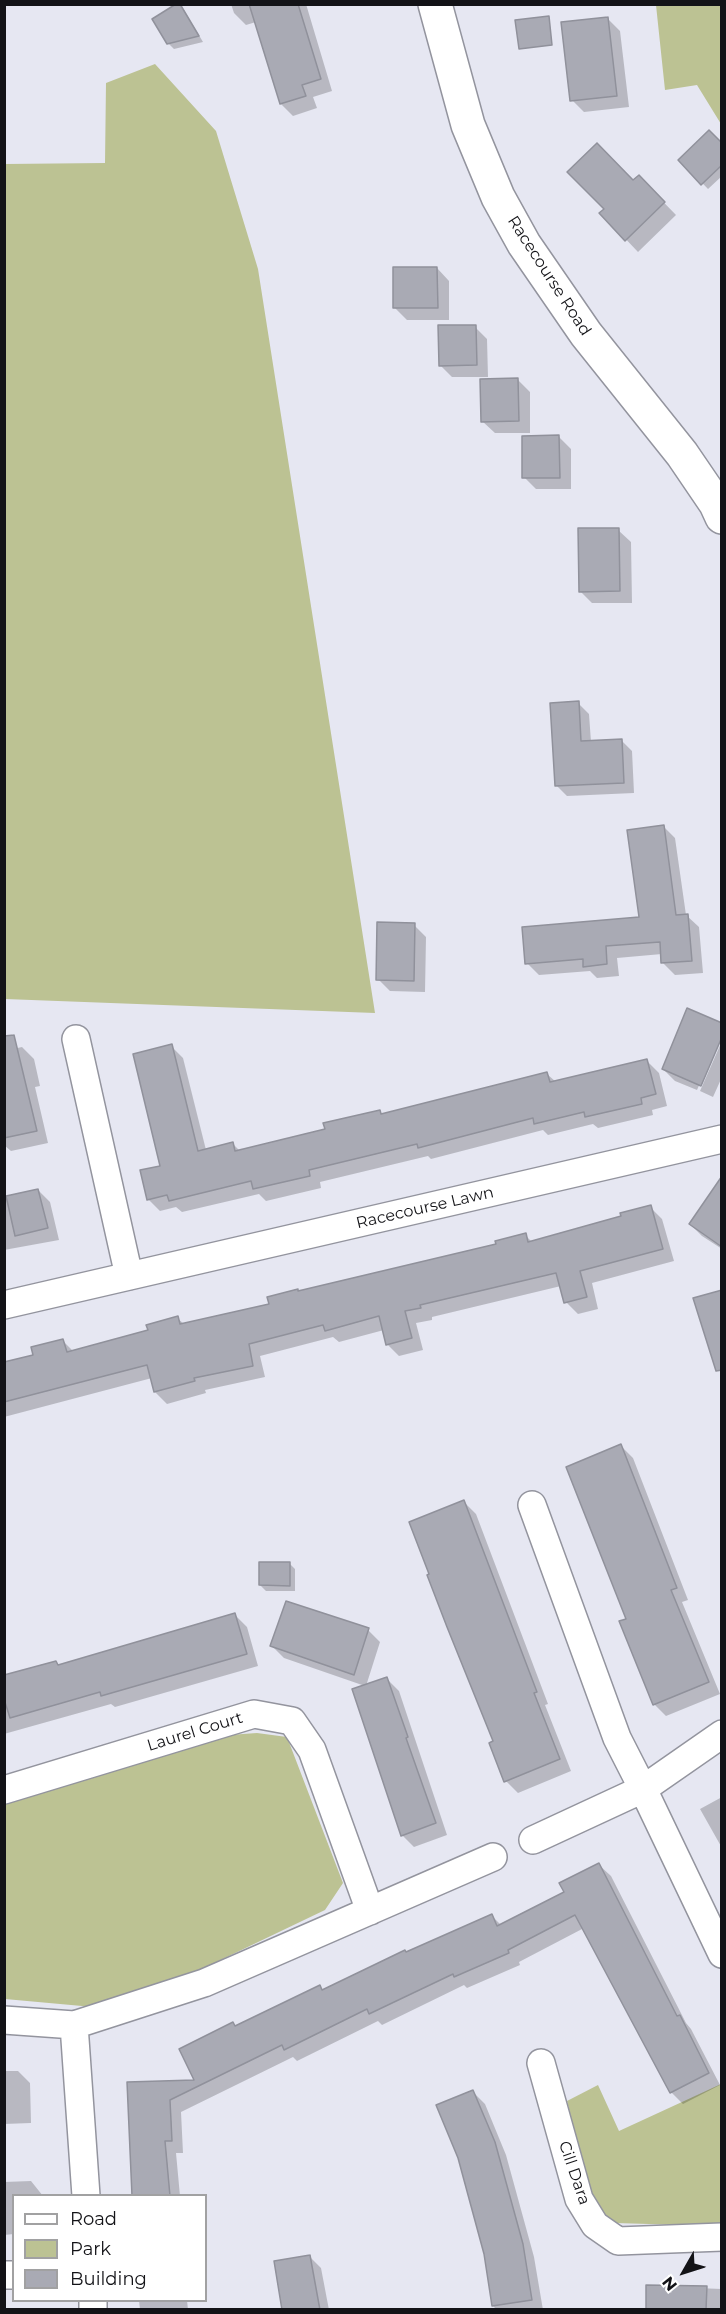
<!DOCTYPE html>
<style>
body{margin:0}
#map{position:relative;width:726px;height:2314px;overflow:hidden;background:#e6e7f2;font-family:Montserrat,sans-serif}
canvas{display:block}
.frame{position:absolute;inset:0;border:6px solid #131317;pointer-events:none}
.legend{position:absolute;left:12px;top:2194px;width:195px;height:108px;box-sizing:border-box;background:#fff;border:2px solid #a1a1a2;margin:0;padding:8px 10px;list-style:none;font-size:18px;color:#131317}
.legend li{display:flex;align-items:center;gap:12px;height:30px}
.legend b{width:30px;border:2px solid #a1a1a2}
.north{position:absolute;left:654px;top:2242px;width:60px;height:60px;-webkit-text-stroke:4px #fff;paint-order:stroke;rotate:231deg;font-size:16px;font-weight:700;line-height:24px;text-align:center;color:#131317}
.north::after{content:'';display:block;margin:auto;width:21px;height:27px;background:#131317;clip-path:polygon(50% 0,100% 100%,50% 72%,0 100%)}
</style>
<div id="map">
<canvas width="726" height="2314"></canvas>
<div class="frame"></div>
<ul class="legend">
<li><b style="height:8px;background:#fff"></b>Road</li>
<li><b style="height:16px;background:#bcc293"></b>Park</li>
<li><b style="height:16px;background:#a9aab4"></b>Building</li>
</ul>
<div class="north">N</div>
</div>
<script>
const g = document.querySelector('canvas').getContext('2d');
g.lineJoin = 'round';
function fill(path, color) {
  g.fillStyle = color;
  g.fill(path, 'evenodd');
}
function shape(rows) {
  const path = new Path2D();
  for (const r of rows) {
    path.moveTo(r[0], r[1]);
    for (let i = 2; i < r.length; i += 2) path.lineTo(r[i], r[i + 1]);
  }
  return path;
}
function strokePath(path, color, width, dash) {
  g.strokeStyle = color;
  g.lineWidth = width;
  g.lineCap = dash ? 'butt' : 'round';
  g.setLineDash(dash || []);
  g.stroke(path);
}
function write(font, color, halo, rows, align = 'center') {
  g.font = font + ' Montserrat,sans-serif';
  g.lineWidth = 6;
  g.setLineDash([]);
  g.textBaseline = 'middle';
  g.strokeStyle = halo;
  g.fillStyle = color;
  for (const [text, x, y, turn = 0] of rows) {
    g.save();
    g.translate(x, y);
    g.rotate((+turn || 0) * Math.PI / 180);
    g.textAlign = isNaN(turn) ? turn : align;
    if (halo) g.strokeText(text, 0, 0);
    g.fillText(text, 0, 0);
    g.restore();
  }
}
const green = shape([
 [656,5,721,5,721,124,697,85,665,90],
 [155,64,216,131,258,269,375,1013,5,999,5,164,105,163,106,83],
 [257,1733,287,1737,343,1883,325,1910,185,1977,93,2007,5,1999,4,1802,215,1736],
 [721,2084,721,2223,716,2226,615,2223,598,2213,590,2196,567,2101,598,2085,619,2131]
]);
const shadow = shape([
 [231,4,306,4,332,91,313,97,317,108,293,116,281,104,256,22,246,25,234,13],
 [178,5,184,10,203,42,174,49,168,43],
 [608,19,620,31,629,107,584,112,572,100],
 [722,145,722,176,708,189,680,160],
 [639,177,676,215,638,252,601,213],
 [437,268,449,281,449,320,407,320,395,308],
 [475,327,487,339,488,377,452,377,440,365],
 [518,380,530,392,530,433,495,433,482,421],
 [559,437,571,449,571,489,536,489,524,477],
 [618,530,631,542,632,603,592,603,580,591],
 [578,703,589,714,591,742,621,740,632,751,634,793,567,796,556,785],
 [663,826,675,838,686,915,699,927,703,973,675,975,663,963,662,954,617,958,619,976,597,978,590,971,539,975,527,963,641,918],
 [414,925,426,937,425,992,390,991,378,979],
 [722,1034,697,1090,675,1081,663,1069],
 [722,1041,722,1077,713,1097,700,1091],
 [171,1046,183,1058,206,1150,233,1144,240,1151,326,1130,380,1111,383,1115,547,1074,556,1082,647,1061,659,1073,667,1106,652,1110,653,1115,598,1128,593,1124,548,1135,543,1130,431,1159,428,1156,320,1182,321,1188,266,1201,259,1194,182,1212,176,1207,160,1211,148,1199,162,1167],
 [22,1047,34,1059,40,1086,35,1087,48,1143,11,1151,4,1145,4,1051],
 [38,1190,50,1202,59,1240,4,1250,4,1197],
 [722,1202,722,1249,702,1236,690,1224],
 [650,1207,662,1219,674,1261,592,1283,598,1309,578,1314,566,1302,561,1286,432,1317,432,1320,416,1323,423,1350,399,1356,387,1344,384,1330,339,1342,333,1337,260,1356,265,1377,205,1390,206,1393,167,1404,155,1392,152,1378,4,1417,4,1364,35,1356,63,1341,74,1352,150,1331,177,1318,184,1324,271,1305,299,1292,498,1245,525,1235,533,1243,623,1218],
 [621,1446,633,1458,688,1600,682,1602,720,1694,666,1716,654,1704,627,1619],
 [464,1502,476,1514,548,1704,545,1705,571,1771,518,1793,506,1781,495,1742],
 [289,1563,295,1569,295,1591,266,1591,260,1585],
 [235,1615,247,1627,258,1666,115,1707,111,1704,4,1734,4,1677,56,1662,59,1666],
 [368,1630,380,1642,366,1686,387,1679,399,1691,447,1835,414,1847,402,1835,365,1686,284,1658,272,1646],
 [722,1797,722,1848,700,1809],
 [599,1865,611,1876,686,2023,691,2029,720,2085,683,2104,671,2092,584,1928,519,1962,520,1965,467,1988,464,1985,382,2025,378,2021,297,2061,293,2057,181,2112,183,2153,176,2153,180,2196,132,2196,128,2084,196,2081,236,2027,320,1987,324,1991,492,1916,501,1925,566,1893],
 [4,2071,18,2071,30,2083,31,2123,4,2124],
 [473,2092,485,2104,506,2155,534,2257,543,2310,497,2310,493,2306],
 [31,2181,43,2196,14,2196,14,2234,4,2235,4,2182],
 [309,2256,321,2268,329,2310,284,2310],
 [648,2286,722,2289,722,2310,647,2310],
 [139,2300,187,2300,188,2310,140,2310]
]);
const building = shape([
 [176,4,180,4,199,36,167,44,152,19,176,4],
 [249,4,298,4,321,79,302,85,306,96,280,104,249,4],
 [549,16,552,45,519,49,515,20,549,16],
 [608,17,617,96,570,101,561,22,608,17],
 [709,130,722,143,722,165,701,185,678,160,709,130],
 [597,143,633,180,639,175,665,202,625,241,599,213,604,209,567,172,597,143],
 [393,267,437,267,438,308,393,308,393,267],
 [438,325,476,325,477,365,439,366,438,325],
 [518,378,519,421,481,422,480,379,518,378],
 [559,435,560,478,522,478,522,436,559,435],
 [578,528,619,528,620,591,579,592,578,528],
 [579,701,581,741,622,739,624,783,555,786,550,703,579,701],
 [664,825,676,915,688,914,692,961,661,963,660,942,606,946,607,964,583,967,583,959,525,964,522,927,639,917,627,830,664,825],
 [377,922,415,923,414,981,376,980,377,922],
 [687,1008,722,1023,722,1037,701,1086,662,1069,687,1008],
 [14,1035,37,1131,4,1138,4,1036,14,1035],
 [172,1044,198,1151,233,1142,235,1151,325,1129,323,1123,380,1110,381,1114,547,1072,550,1082,647,1059,656,1094,641,1098,642,1104,585,1117,584,1112,534,1124,533,1118,418,1148,417,1144,309,1170,310,1176,253,1189,251,1181,169,1201,167,1195,147,1200,140,1170,160,1166,133,1054,172,1044],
 [722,1176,722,1247,689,1224,722,1176],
 [38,1189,48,1228,15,1236,6,1196,38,1189],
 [651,1205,663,1249,580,1271,587,1297,564,1303,556,1273,420,1305,421,1308,405,1311,412,1338,386,1345,379,1316,325,1331,323,1325,249,1344,253,1366,194,1378,195,1381,154,1392,147,1365,4,1402,4,1362,33,1355,31,1347,63,1339,67,1352,148,1330,146,1325,178,1316,180,1324,269,1304,267,1297,298,1289,298,1291,496,1244,495,1241,526,1233,528,1242,621,1216,620,1213,651,1205],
 [722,1290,722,1370,716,1371,693,1298,722,1290],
 [621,1444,677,1588,671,1590,709,1682,653,1705,619,1621,626,1619,566,1467,621,1444],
 [464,1500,537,1692,534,1693,560,1759,504,1782,489,1743,493,1741,447,1627,427,1575,429,1574,409,1522,464,1500],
 [259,1562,290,1562,290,1586,259,1585,259,1562],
 [286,1601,369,1628,354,1675,270,1646,286,1601],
 [235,1613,247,1654,101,1696,100,1692,10,1718,4,1699,4,1675,56,1661,58,1665,235,1613],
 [387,1677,408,1737,406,1738,436,1823,401,1836,352,1689,387,1677],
 [599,1863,677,2016,680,2015,709,2073,670,2093,575,1915,508,1950,509,1953,454,1977,453,1974,369,2014,367,2009,284,2050,282,2045,170,2100,172,2141,165,2141,170,2196,132,2196,127,2082,194,2080,179,2049,233,2022,235,2026,320,1985,322,1990,405,1950,406,1952,492,1914,497,1926,564,1892,559,1883,599,1863],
 [473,2090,495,2142,523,2244,532,2300,492,2306,484,2254,458,2158,436,2105,473,2090],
 [310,2255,320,2310,282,2310,274,2261,310,2255],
 [646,2285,707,2286,706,2310,646,2310,646,2285]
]);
const street = shape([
 [76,1039,129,1276],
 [4,1305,722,1139],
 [532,1505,617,1738,643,1789,722,1954],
 [4,1790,254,1714,292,1721,312,1750,370,1911],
 [533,1840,643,1789,722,1734],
 [4,2020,74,2025,204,1983,493,1857],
 [74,2025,86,2196],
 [541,2063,579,2199,595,2225,618,2241,722,2237],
 [4,2275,14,2275],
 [93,2300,93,2310]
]);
const secondary = shape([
 [435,4,468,125,498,197,524,244,586,334,682,454,716,504,722,517]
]);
const streetNames = [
 ["Racecourse Road",549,276,57],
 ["Racecourse Lawn",425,1208,-13],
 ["Laurel Court",195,1732,-17],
 ["Cill Dara",574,2173,71]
];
fill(green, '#bcc293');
fill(shadow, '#0003');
fill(building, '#a9aab4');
strokePath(building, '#90919b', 1.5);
strokePath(street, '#93949e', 30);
strokePath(secondary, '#93949e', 36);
strokePath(street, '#fff', 27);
strokePath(secondary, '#fff', 33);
write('16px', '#131317', '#fff', streetNames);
</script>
